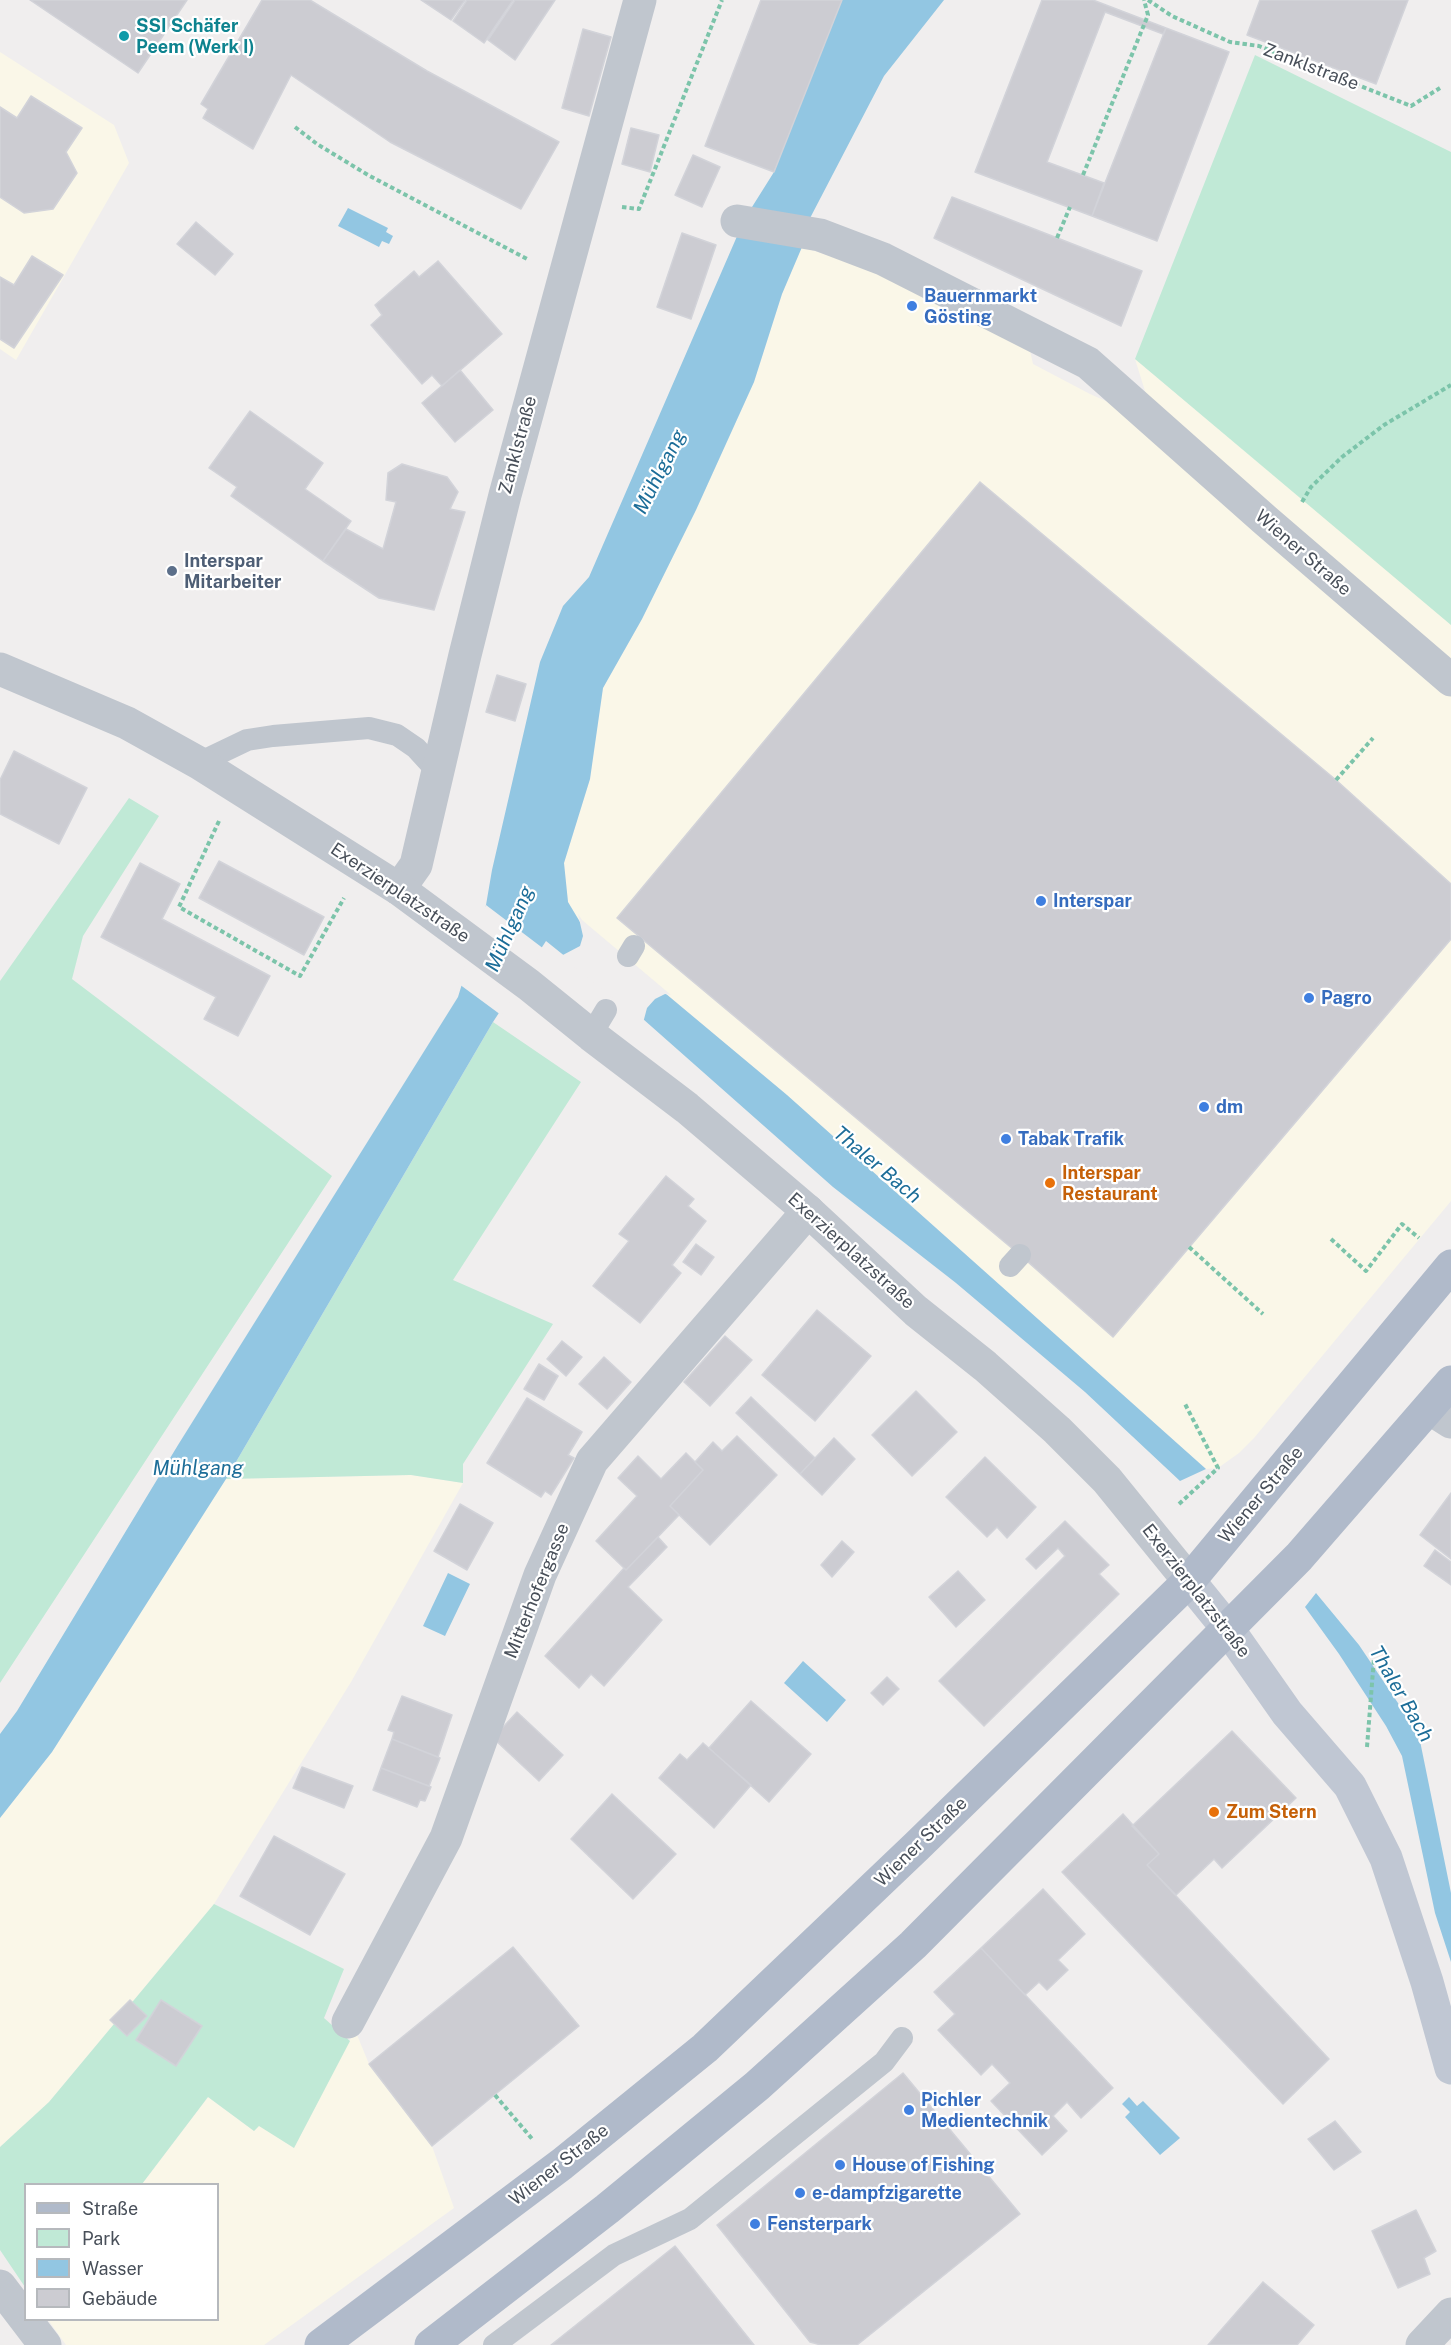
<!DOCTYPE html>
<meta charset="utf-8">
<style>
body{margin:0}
#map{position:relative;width:1451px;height:2345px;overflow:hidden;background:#f0eeee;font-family:"Public Sans",sans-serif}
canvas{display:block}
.legend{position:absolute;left:24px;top:2183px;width:195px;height:138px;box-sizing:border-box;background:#fff;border:2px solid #b6b9bd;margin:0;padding:8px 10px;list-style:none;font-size:18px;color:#484f59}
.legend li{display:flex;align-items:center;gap:12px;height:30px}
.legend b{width:30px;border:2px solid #b6b9bd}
</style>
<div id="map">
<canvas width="1451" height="2345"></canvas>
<ul class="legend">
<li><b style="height:8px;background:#b0baca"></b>Straße</li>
<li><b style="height:16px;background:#c0e9d6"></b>Park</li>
<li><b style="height:16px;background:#92c6e2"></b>Wasser</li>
<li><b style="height:16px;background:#ccccd2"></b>Gebäude</li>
</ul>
</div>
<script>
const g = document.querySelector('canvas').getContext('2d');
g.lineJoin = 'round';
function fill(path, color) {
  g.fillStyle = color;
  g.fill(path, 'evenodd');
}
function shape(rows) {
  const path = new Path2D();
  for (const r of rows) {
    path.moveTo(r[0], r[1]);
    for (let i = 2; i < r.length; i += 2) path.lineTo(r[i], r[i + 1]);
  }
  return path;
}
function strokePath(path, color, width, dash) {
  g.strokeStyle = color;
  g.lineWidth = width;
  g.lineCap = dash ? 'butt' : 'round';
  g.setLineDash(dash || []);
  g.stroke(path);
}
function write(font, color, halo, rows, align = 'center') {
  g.font = font + ' "Public Sans",sans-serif';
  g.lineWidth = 4.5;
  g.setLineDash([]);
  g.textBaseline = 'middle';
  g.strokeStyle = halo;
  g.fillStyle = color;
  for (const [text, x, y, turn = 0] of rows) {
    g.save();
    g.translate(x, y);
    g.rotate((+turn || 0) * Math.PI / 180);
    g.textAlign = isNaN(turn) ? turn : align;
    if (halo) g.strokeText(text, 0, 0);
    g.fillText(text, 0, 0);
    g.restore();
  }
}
const commercial = shape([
 [0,52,114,125,129,163,16,360,0,349],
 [802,247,1023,318,1033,364,1090,394,1155,423,1135,359,1374,559,1451,443,1451,1201,1254,1438,1239,1453,1218,1468,1206,1469,787,1095,580,922,568,902,564,863,590,779,603,688,642,619,696,510,754,382,782,294],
 [411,1475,463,1483,351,1682,214,1904,49,2102,0,2147,0,1818,52,1752,226,1479],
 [355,2030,369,2064,432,2146,454,2208,264,2345,66,2345,49,2321,50,2320,218,2320,218,2184,142,2184,208,2097,254,2131,259,2125,294,2148]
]);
const green = shape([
 [1255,55,1451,152,1451,625,1135,359],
 [129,798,159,816,83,936,72,979,332,1176,0,1683,0,981],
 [493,1022,581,1082,453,1280,553,1324,463,1464,463,1483,411,1475,226,1479],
 [214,1904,344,1969,324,2018,350,2041,294,2148,259,2126,254,2131,208,2097,142,2184,26,2184,25,2287,0,2250,0,2147,49,2102]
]);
const water = shape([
 [842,0,944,0,884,76,808,222,802,247,782,294,754,382,696,510,642,619,603,688,590,779,564,863,568,902,580,922,787,1095,1206,1469,1180,1481,1085,1392,956,1283,833,1187,643,1019,546,941,493,1022,226,1479,52,1752,0,1818,0,1734,17,1711,178,1445,458,997,486,905,492,870,540,662,563,606,589,577,738,234,752,207,774,172],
 [348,208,388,228,386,232,393,236,389,244,382,241,379,247,338,226],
 [448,1573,470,1584,445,1636,423,1626],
 [1316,1593,1359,1645,1402,1709,1420,1741,1451,1893,1451,1962,1435,1913,1402,1756,1386,1726,1339,1654,1305,1607],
 [803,1661,846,1700,827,1722,784,1683],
 [1129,2097,1137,2106,1143,2101,1180,2138,1160,2155,1125,2117,1130,2112,1122,2104]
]);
const pier = shape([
 [486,905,544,949,501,1015,459,984,477,923],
 [578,914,582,920,671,995,665,994,655,999,647,1008,643,1023,561,956,580,946,583,936]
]);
const building = shape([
 [30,0,187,0,138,73,30,0],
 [262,0,310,0,427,71,559,142,521,209,390,142,291,75,253,149,203,118,208,109,201,104,262,0],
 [421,0,465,0,451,20,421,0],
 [467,0,513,0,484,43,453,21,467,0],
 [515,0,555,0,515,60,488,40,515,0],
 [761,0,842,0,774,172,705,146,761,0],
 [1042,0,1093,0,1166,28,1163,34,1105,12,1047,162,1104,183,1092,216,975,172,1042,0],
 [1260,0,1408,0,1376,84,1247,35,1260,0],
 [1166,28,1229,52,1157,241,1092,216,1166,28],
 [583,29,611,37,589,116,562,108,583,29],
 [31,96,82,128,66,152,77,173,53,209,24,213,0,197,0,107,17,118,31,96],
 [631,128,659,135,650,172,622,164,631,128],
 [693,155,720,167,702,207,675,195,693,155],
 [952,197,1142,271,1121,326,934,238,952,197],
 [196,222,233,254,215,275,177,244,196,222],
 [682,233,716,245,691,319,657,307,682,233],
 [32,256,63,275,14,348,0,339,0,277,14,285,32,256],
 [438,261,502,334,442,386,432,375,422,384,371,325,382,315,375,305,414,271,419,277,438,261],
 [460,370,493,410,455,442,422,403,460,370],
 [250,411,323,463,305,489,351,521,323,561,231,496,237,487,209,468,250,411],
 [402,464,447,477,458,492,450,509,465,512,434,610,379,598,323,561,346,529,383,549,396,502,386,500,388,473,402,464],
 [980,482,1336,780,1451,884,1451,939,1113,1337,1020,1255,617,918,980,482],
 [497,675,526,684,515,721,486,712,497,675],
 [14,751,87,788,59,844,0,814,0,780,14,751],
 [219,861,324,917,304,955,199,898,219,861],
 [140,863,180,884,162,919,270,976,238,1036,204,1019,216,997,101,937,140,863],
 [666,1176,694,1199,688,1206,706,1221,672,1265,681,1273,640,1323,593,1286,629,1241,619,1234,666,1176],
 [696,1244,714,1257,701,1275,683,1262,696,1244],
 [817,1310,871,1356,815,1421,762,1375,817,1310],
 [725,1336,752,1360,710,1406,684,1382,725,1336],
 [562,1341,582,1357,566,1376,547,1359,562,1341],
 [604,1357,631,1382,607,1409,579,1384,604,1357],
 [539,1364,558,1376,544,1400,524,1389,539,1364],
 [916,1391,957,1432,912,1476,872,1435,916,1391],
 [751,1397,815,1458,800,1474,736,1413,751,1397],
 [527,1398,582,1432,568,1455,574,1458,551,1495,545,1491,541,1497,487,1463,527,1398],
 [737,1436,777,1475,710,1545,670,1506,703,1470,695,1462,713,1442,722,1451,737,1436],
 [834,1438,855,1459,822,1495,800,1474,834,1438],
 [686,1453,703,1470,670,1506,679,1515,626,1570,596,1541,637,1496,618,1478,638,1456,661,1479,686,1453],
 [985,1457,1036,1507,1007,1538,997,1527,987,1537,946,1497,985,1457],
 [1451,1493,1451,1559,1420,1535,1451,1493],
 [460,1504,493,1523,467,1570,434,1551,460,1504],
 [1065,1521,1109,1565,1099,1574,1119,1594,984,1726,939,1681,1065,1556,1058,1548,1036,1569,1026,1559,1065,1521],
 [658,1537,667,1547,628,1587,662,1620,604,1686,591,1674,579,1688,545,1656,624,1568,626,1570,658,1537],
 [842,1541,854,1552,832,1577,821,1565,842,1541],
 [1435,1550,1451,1562,1451,1585,1424,1566,1435,1550],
 [958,1571,985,1600,956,1627,929,1597,958,1571],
 [887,1677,899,1689,883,1705,871,1693,887,1677],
 [402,1696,452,1715,438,1757,392,1739,394,1732,388,1730,402,1696],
 [751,1701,811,1754,769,1802,709,1748,751,1701],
 [517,1712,563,1755,539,1781,493,1738,517,1712],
 [1232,1731,1296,1798,1222,1868,1214,1859,1176,1895,1147,1865,1159,1854,1132,1826,1232,1731],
 [392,1739,440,1758,429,1786,381,1768,392,1739],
 [703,1743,751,1785,714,1828,659,1778,680,1754,687,1760,703,1743],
 [302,1767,353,1786,344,1808,293,1788,302,1767],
 [381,1768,431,1787,425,1801,420,1800,417,1807,373,1790,381,1768],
 [612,1794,676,1854,633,1899,571,1839,612,1794],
 [1123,1814,1159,1854,1147,1865,1329,2059,1283,2104,1062,1872,1123,1814],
 [274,1836,345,1874,310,1935,240,1896,274,1836],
 [1043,1889,1085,1934,1058,1960,1068,1970,1047,1990,1039,1982,1025,1995,981,1948,1043,1889],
 [513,1947,579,2026,432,2146,369,2064,513,1947],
 [981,1948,1113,2088,1081,2118,1067,2102,1053,2116,1067,2131,1042,2155,991,2101,1010,2083,992,2064,981,2075,938,2030,955,2014,934,1992,981,1948],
 [130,2000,147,2016,127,2036,110,2020,130,2000],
 [161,2000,202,2026,176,2066,136,2040,161,2000],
 [903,2073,1020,2214,857,2345,821,2345,810,2342,717,2225,903,2073],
 [1335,2121,1361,2152,1334,2170,1308,2139,1335,2121],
 [1416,2210,1436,2251,1424,2258,1430,2274,1398,2288,1372,2231,1416,2210],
 [675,2246,754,2345,551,2345,675,2246],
 [1263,2282,1314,2325,1297,2345,1208,2345,1263,2282]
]);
const path = shape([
 [1148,0,1172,16,1230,42,1259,46,1411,106,1440,88],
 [295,127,317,144,368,175,529,260],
 [1083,175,1148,15,1144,0],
 [622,207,639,209,722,0],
 [1057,238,1070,207],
 [1302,502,1311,487,1342,457,1384,425,1451,385],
 [1336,780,1373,738],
 [219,821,179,907,300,976,344,898],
 [1331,1239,1366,1271,1402,1224,1419,1238],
 [1189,1247,1263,1314],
 [1179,1504,1218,1468,1184,1402],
 [1367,1747,1374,1658],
 [495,2095,533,2140]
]);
const service = shape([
 [199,763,247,740,273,736,369,728,397,735,416,748,437,771],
 [628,956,634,946],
 [591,1035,606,1010],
 [1010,1266,1020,1255],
 [494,2345,614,2255,690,2219,884,2062,902,2038]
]);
const minor = shape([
 [737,221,820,235,883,259,1088,363,1265,520,1451,680],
 [399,889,416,865,465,655,505,495,640,0],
 [1429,1408,1451,1422],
 [348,2022,446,1838,540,1575,592,1461,808,1211],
 [0,2286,45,2345],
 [1422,2345,1451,2314]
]);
const tertiary = shape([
 [0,669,127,723,199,763,399,889,529,985,591,1035,687,1108,808,1211,916,1311,985,1366,1057,1430,1107,1480,1189,1581]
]);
const secondary = shape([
 [1189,1581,1228,1629,1287,1713,1350,1786,1386,1858,1427,1982,1451,2068]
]);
const primary = shape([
 [321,2345,562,2164,705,2048,917,1846,1189,1581,1451,1266],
 [431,2345,607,2209,757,2086,913,1945,1299,1557,1451,1382]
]);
const markers = [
 [124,36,6,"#0f9aa8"],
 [912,306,6,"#3f7fe0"],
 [172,571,6,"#5c6f8a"],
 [1041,901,6,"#3f7fe0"],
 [1309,998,6,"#3f7fe0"],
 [1204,1107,6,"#3f7fe0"],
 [1006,1139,6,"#3f7fe0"],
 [1050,1183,6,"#e8710a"],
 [1214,1812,6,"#e8710a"],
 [909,2110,6,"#3f7fe0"],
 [840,2165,6,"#3f7fe0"],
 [800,2193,6,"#3f7fe0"],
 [755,2224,6,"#3f7fe0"]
];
const cultureNames = [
 ["SSI Schäfer",136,26],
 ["Peem (Werk I)",136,47]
];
const streetNames = [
 ["Zanklstraße",1311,67,21],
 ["Zanklstraße",518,445,-75],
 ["Wiener Straße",1303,553,41],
 ["Exerzierplatzstraße",400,893,34],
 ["Exerzierplatzstraße",851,1251,42],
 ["Wiener Straße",1261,1495,-50],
 ["Mitterhofergasse",537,1591,-68],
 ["Exerzierplatzstraße",1196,1591,52],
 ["Wiener Straße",921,1842,-44],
 ["Wiener Straße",559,2165,-38]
];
const shopNames = [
 ["Bauernmarkt",924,296],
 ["Gösting",924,317],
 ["Interspar",1053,901],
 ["Pagro",1321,998],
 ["dm",1216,1107],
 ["Tabak Trafik",1018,1139],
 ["Pichler",921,2100],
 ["Medientechnik",921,2121],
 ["House of Fishing",852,2165],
 ["e-dampfzigarette",812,2193],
 ["Fensterpark",767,2224]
];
const serviceNames = [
 ["Interspar",184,561],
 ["Mitarbeiter",184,582]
];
const foodNames = [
 ["Interspar",1062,1173],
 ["Restaurant",1062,1194],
 ["Zum Stern",1226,1812]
];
const waterNames = [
 ["Mühlgang",660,472,-63],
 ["Mühlgang",510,929,-66],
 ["Thaler Bach",877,1165,40],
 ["Mühlgang",198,1469],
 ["Thaler Bach",1401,1694,60]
];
fill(commercial, '#faf7e8');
fill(green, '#c0e9d6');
fill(water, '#92c6e2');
fill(pier, '#f0eeee');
fill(building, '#ccccd2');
strokePath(building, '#d2d3d9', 1.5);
strokePath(path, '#7cc4aa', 4, [4.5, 3]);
strokePath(service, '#c0c6ce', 22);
strokePath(minor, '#c0c6ce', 33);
strokePath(tertiary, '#c0c6ce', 33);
strokePath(secondary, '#c0c7d3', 33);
strokePath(primary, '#b0baca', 33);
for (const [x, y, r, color] of markers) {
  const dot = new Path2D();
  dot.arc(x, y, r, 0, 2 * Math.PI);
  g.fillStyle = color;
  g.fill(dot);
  strokePath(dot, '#fff', 2);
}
write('bold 18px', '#0d838f', '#fff', cultureNames, 'left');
write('18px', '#484f59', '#fff', streetNames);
write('bold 18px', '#366cbe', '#fff', shopNames, 'left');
write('bold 18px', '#4e5e75', '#fff', serviceNames, 'left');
write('bold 18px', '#c56008', '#fff', foodNames, 'left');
write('italic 20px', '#1c6d98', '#fff', waterNames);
</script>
